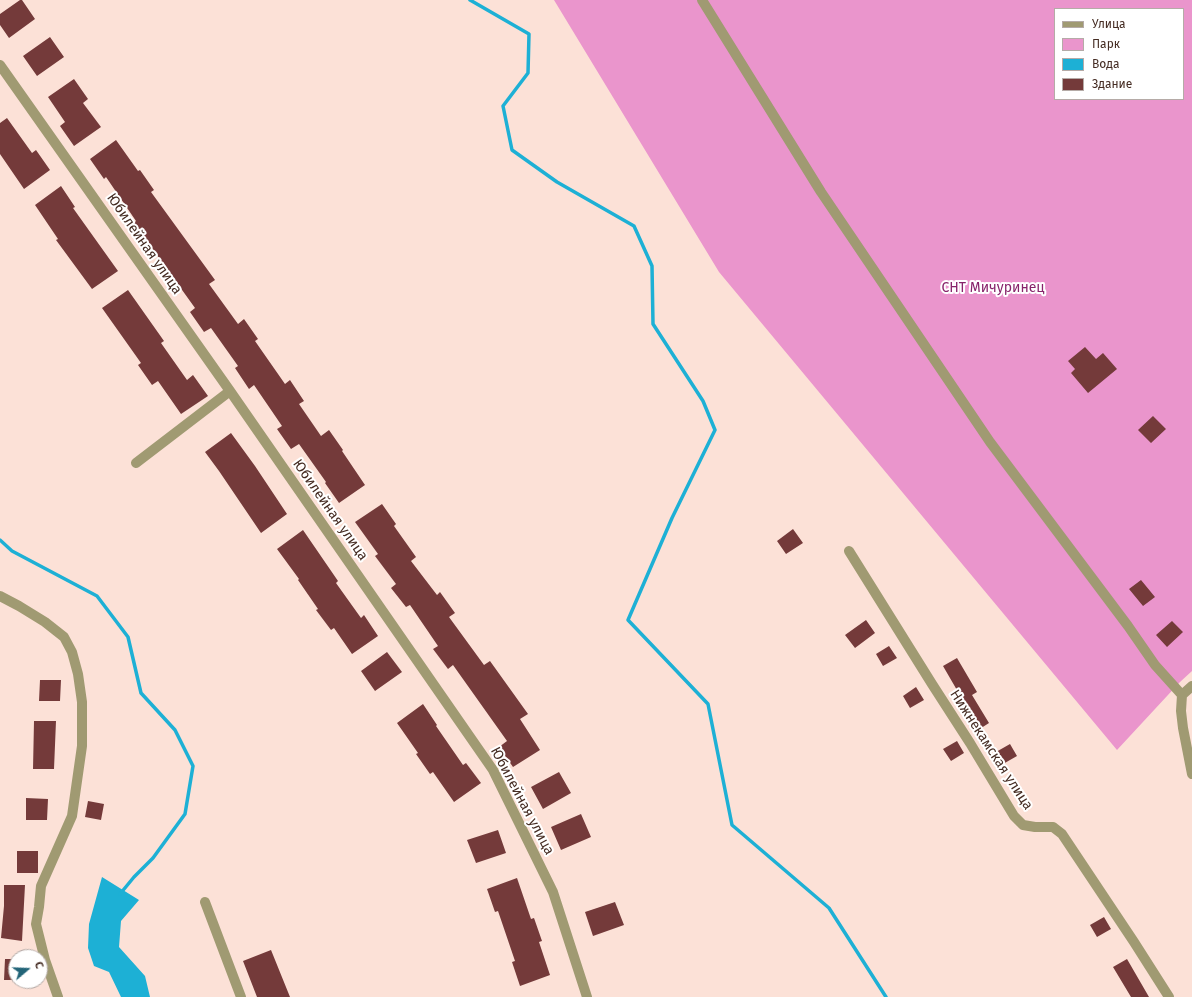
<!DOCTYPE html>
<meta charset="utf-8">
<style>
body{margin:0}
#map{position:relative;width:1192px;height:997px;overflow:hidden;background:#fce1d7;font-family:"Fira Sans",sans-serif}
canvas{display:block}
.legend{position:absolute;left:1054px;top:8px;width:130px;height:92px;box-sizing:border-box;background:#fff;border:1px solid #b5aba7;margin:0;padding:5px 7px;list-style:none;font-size:12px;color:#452c23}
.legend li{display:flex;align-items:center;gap:8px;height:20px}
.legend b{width:20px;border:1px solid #b5aba7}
.north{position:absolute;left:8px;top:949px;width:40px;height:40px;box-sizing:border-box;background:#fff;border:1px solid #b5aba7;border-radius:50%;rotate:71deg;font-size:11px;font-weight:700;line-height:16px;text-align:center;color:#452c23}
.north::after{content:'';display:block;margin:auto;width:14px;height:18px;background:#226478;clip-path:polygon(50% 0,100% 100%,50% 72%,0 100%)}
</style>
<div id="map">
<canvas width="1192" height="997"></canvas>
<ul class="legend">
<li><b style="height:5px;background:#a09a72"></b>Улица</li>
<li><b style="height:11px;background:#ea95cc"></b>Парк</li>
<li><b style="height:11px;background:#1db0d5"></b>Вода</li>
<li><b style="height:11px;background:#743a3a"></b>Здание</li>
</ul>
<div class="north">С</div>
</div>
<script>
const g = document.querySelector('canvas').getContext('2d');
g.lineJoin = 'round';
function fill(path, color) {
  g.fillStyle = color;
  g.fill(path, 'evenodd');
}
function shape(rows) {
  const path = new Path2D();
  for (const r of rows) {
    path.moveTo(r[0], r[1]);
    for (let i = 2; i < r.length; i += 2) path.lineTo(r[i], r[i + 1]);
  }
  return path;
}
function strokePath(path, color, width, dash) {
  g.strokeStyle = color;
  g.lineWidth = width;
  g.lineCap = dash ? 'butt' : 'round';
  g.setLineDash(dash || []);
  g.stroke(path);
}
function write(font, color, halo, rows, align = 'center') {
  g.font = font + ' "Fira Sans",sans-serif';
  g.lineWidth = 4;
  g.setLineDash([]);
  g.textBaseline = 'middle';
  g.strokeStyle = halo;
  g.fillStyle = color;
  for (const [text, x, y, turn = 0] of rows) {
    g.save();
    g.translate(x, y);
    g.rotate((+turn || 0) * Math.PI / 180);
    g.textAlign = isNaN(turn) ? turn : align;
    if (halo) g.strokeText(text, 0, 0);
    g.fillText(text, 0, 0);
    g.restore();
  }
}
const green = shape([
 [554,0,1192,0,1192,671,1180,682,1117,750,719,272],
 [1055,9,1183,9,1183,99,1055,99]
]);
const water = shape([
 [102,877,139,900,121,921,119,947,145,976,150,997,121,997,109,972,94,966,88,948,89,924]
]);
const stream = shape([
 [470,0,529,34,528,73,503,106,512,150,557,182,634,226,652,266,653,324,703,401,715,430,672,518,628,620,708,704,732,825,829,908,886,997],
 [0,540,12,551,97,596,128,637,141,693,175,730,193,766,185,814,153,858,134,877,120,894]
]);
const building = shape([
 [20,0,22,0,35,19,9,38,0,25,0,14],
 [50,37,64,57,37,76,23,56],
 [74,79,88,99,83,103,101,127,74,146,60,126,65,122,48,97],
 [7,118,32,153,36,150,50,170,24,189,0,154,0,123],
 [116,140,138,171,140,170,154,190,151,192,215,280,209,284,238,324,244,319,258,339,255,341,285,384,290,380,304,401,299,404,321,436,329,430,343,450,342,451,365,485,339,503,325,483,326,482,299,444,291,449,277,429,282,426,254,385,249,389,235,368,238,366,211,328,204,332,190,312,195,308,134,223,136,221,106,177,104,179,90,159],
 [61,186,75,207,73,208,118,271,92,289,56,240,58,239,35,205],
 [128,290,164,341,161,343,187,380,193,375,208,396,181,414,158,381,152,385,138,365,141,363,102,308],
 [1085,347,1096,359,1103,353,1117,369,1088,393,1071,373,1075,369,1068,361],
 [1153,416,1166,429,1151,443,1138,430],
 [231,433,255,466,287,514,261,533,219,471,205,452],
 [382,504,396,524,394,526,416,557,411,561,437,595,440,592,455,613,449,617,484,665,490,661,528,714,520,719,540,750,513,767,499,747,507,741,453,665,448,669,433,649,438,646,410,605,406,607,391,588,396,584,375,556,378,554,355,522],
 [793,529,803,543,786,554,777,541],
 [303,530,338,581,336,583,361,618,364,615,378,636,352,654,334,628,331,630,316,610,318,609,298,580,299,579,277,549],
 [1141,580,1155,597,1143,606,1129,589],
 [866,620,875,633,855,648,845,635],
 [1172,621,1183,632,1167,647,1156,635],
 [889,646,897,658,883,666,876,654],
 [387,652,402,672,375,691,361,671],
 [957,658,977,692,972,695,989,723,975,732,968,719,972,716,943,666],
 [40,680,61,680,60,701,39,701],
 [916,687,924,700,910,708,903,696],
 [423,704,437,725,436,726,463,765,466,763,481,783,454,802,433,772,430,774,416,754,418,753,397,723],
 [34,721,56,721,54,769,33,769],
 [957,741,964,753,951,761,943,749],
 [1010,744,1017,756,1003,764,996,752],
 [559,772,571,793,543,809,531,787],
 [26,798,48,799,47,820,26,820],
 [88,801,104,804,101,820,85,817],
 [581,814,591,837,561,850,551,827],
 [498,830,506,853,476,863,467,840],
 [17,851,38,851,38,873,17,873],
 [517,878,531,919,534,918,542,941,539,942,550,975,520,986,512,962,515,961,498,911,495,912,487,889],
 [4,885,25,885,22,941,1,938,4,906],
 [615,902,624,925,593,936,585,912],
 [1104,917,1111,929,1097,937,1090,925],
 [271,950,290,997,257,997,243,961],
 [5,959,16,959,16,980,4,980],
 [1127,959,1149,997,1131,997,1113,967]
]);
const minor = shape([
 [702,0,821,192,990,442,1128,626,1155,665,1182,695],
 [0,65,230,391,493,770,553,892,587,997],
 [136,463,230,391],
 [849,551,932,684,970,743,1014,816,1023,825,1035,827,1053,827,1062,834,1134,942,1169,997],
 [0,596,19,606,45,622,64,637,72,652,78,674,82,702,82,746,72,816,41,886,39,907,36,924,45,960,58,997],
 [1192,686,1182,695,1181,711,1183,728,1192,774],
 [205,902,241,997]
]);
const streetNames = [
 ["Юбилейная улица",144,244,55],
 ["Юбилейная улица",330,510,55],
 ["Нижнекамская улица",991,750,57],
 ["Юбилейная улица",522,801,62]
];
const parkNames = [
 ["СНТ Мичуринец",993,288]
];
fill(green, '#ea95cc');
fill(water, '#1db0d5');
strokePath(stream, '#1db0d5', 3.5);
fill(building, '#743a3a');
strokePath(minor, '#a09a72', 10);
write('14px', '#452c23', '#fff', streetNames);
write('14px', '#87246b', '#fff', parkNames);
</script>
